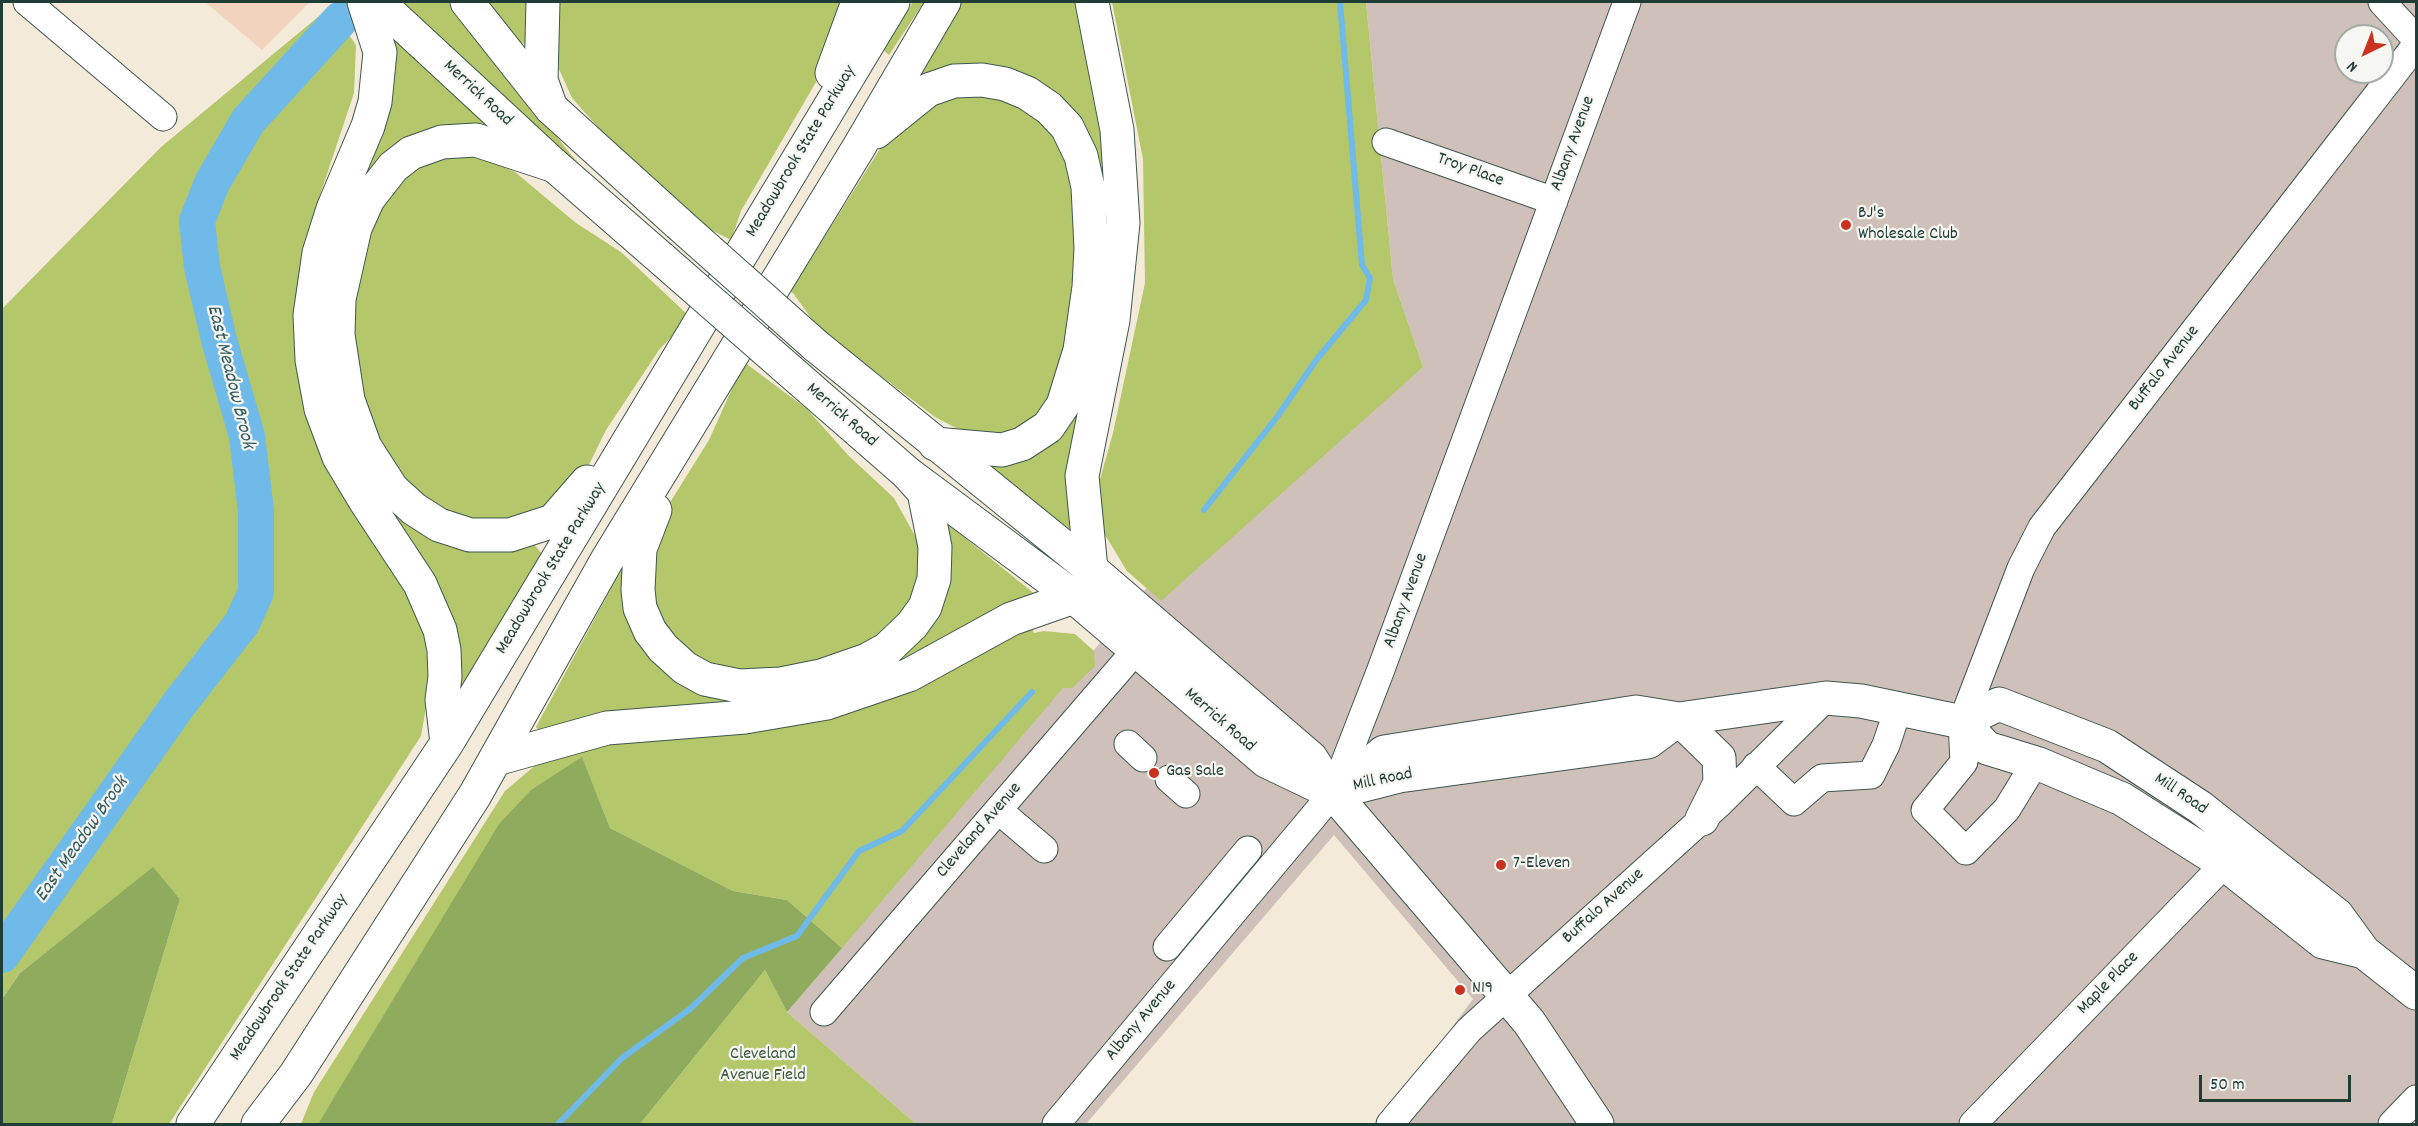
<!DOCTYPE html>
<style>
body{margin:0}
#map{position:relative;width:2418px;height:1126px;overflow:hidden;background:#f4eada;font-family:Dekko,sans-serif}
canvas{display:block}
.frame{position:absolute;inset:0;border:3px solid #1f3d34;pointer-events:none}
.north{position:absolute;left:2334px;top:24px;width:60px;height:60px;box-sizing:border-box;background:#f6f6f2;border:2px solid #a0aca6;border-radius:50%;rotate:223deg;font-size:16px;font-weight:700;line-height:24px;text-align:center;color:#1f3d34}
.north::after{content:'';display:block;margin:auto;width:21px;height:27px;background:#c8321e;clip-path:polygon(50% 0,100% 100%,50% 72%,0 100%)}
.scale{position:absolute;left:2199px;top:1075px;width:152px;height:27px;box-sizing:border-box;border:3px solid #1f3d34;border-top:0;padding-left:8px;font-size:18px;line-height:21px;white-space:nowrap;color:#1f3d34;-webkit-text-stroke:4px #f6f6f2;paint-order:stroke}
</style>
<div id="map">
<canvas width="2418" height="1126"></canvas>
<div class="frame"></div>
<div class="north">N</div>
<div class="scale">50 m</div>
</div>
<script>
const g = document.querySelector('canvas').getContext('2d');
g.lineJoin = 'round';
function fill(path, color) {
  g.fillStyle = color;
  g.fill(path, 'evenodd');
}
function shape(rows) {
  const path = new Path2D();
  for (const r of rows) {
    path.moveTo(r[0], r[1]);
    for (let i = 2; i < r.length; i += 2) path.lineTo(r[i], r[i + 1]);
  }
  return path;
}
function strokePath(path, color, width, dash) {
  g.strokeStyle = color;
  g.lineWidth = width;
  g.lineCap = dash ? 'butt' : 'round';
  g.setLineDash(dash || []);
  g.stroke(path);
}
function write(font, color, halo, rows, align = 'center') {
  g.font = font + ' Dekko,sans-serif';
  g.lineWidth = 4.5;
  g.setLineDash([]);
  g.textBaseline = 'middle';
  g.strokeStyle = halo;
  g.fillStyle = color;
  for (const [text, x, y, turn = 0] of rows) {
    g.save();
    g.translate(x, y);
    g.rotate((+turn || 0) * Math.PI / 180);
    g.textAlign = isNaN(turn) ? turn : align;
    if (halo) g.strokeText(text, 0, 0);
    g.fillText(text, 0, 0);
    g.restore();
  }
}
const built = shape([
 [205,2,310,2,262,50]
]);
const industrial = shape([
 [1366,2,2416,2,2416,1094,2386,1124,1380,1124,1473,999,1334,835,1086,1124,916,1124,787,1012,1155,578,1423,367,1393,279],
 [2346,36,2382,36,2382,72,2346,72]
]);
const green = shape([
 [394,2,448,2,590,178],
 [484,2,532,2,529,45,516,41],
 [551,2,849,2,830,58,741,211,731,240,684,216,642,177,572,98,549,47],
 [913,2,924,2,889,55,883,50],
 [962,2,1081,2,1112,203,1071,530,983,470,986,461,1032,450,1096,313,1055,102,918,77],
 [1112,2,1366,2,1393,279,1423,367,1161,601,1127,571,1102,530,1097,490,1113,433,1145,283,1143,159],
 [330,7,356,45,354,93,304,243,298,335,421,613,431,679,421,736,169,1124,112,1124,180,899,153,868,20,973,2,999,2,309,161,147],
 [387,36,402,45,510,144,483,136,444,134,411,143,384,164,357,198,336,250,326,320,329,365,342,420,365,467,398,512,439,537,486,547,533,543,542,554,456,703,449,698,453,659,444,615,430,586,355,471,334,427,321,370,318,319,326,250,366,153,384,96],
 [992,90,1033,109,1060,140,1077,185,1073,310,1060,384,1020,437,991,437,956,428,935,417,819,329,793,293,782,288,808,263,890,133,946,93],
 [474,152,515,172,576,223,621,252,690,317,659,350,606,430,580,483,516,525,453,525,401,489,350,376,359,244,396,176,434,156],
 [744,362,807,409,848,455,894,498,919,543,925,568,907,618,867,650,737,680,688,663,644,590,664,512,709,440],
 [949,525,1036,595,861,684,545,736,536,727,633,548,627,600,720,697,899,652,942,528],
 [1030,624,1034,633,1044,631,1075,634,1094,651,1095,666,1072,688,1063,688,842,948,787,900,733,891,610,828,582,758,532,789,417,964,318,1124,301,1124,314,1092,505,791,544,758,592,742,738,729],
 [765,970,787,1012,916,1124,640,1124]
]);
const forest = shape([
 [582,757,610,828,733,891,787,900,842,948,787,1012,765,970,640,1124,318,1124,499,824,532,789],
 [153,867,180,899,112,1124,2,1124,2,999,20,973]
]);
const stream = shape([
 [1204,510,1277,417,1317,359,1366,300,1370,278,1362,265,1340,2],
 [558,1124,622,1058,690,1009,743,958,797,936,859,851,902,831,1032,692]
]);
const river = shape([
 [2,955,179,704,242,623,256,592,256,511,247,436,219,340,202,267,197,221,212,183,248,121,341,19]
]);
const minor = shape([
 [27,2,163,117],
 [2382,2,2416,39],
 [1386,142,1554,201],
 [1128,744,1143,758],
 [2035,763,2007,809,1966,851,1925,810,1964,762,1962,722,2021,568,2042,527,2416,45],
 [1756,766,1794,802,1822,778,1871,775,1886,745,1898,709],
 [1169,779,1186,794],
 [998,810,1044,849],
 [1167,947,1248,850],
 [824,1012,1136,650],
 [1056,1124,1333,793,1380,672,1627,2],
 [1390,1124,1469,1030,1720,803,1826,698],
 [1973,1124,2238,850],
 [2392,1124,2416,1099]
]);
const major = shape([
 [378,2,555,166,663,260],
 [467,2,551,108,679,224],
 [815,345,1091,569,1311,758,1333,793,1529,1022,1597,1124],
 [790,371,907,473,1074,597,1266,761,1333,793],
 [1679,719,1719,758,1720,783,1702,819],
 [1962,722,1999,704,2107,746,2200,807,2337,915,2364,952,2416,993],
 [1344,790,1399,776,1648,742,1679,719],
 [1333,793,1384,752,1636,712,1679,719,1826,698,1861,701,1962,722,1987,748,2039,764,2122,799,2226,865,2323,942,2364,952]
]);
const highway = shape([
 [364,2,380,52,375,102,368,126,333,209,319,253,310,315,312,360,321,409,339,457,366,502,420,584,440,630,444,650,445,677,442,700,447,743],
 [543,2,541,80,551,108],
 [832,73,858,2],
 [876,132,928,90,954,81,982,80,1005,84,1027,93,1049,108,1067,127,1081,156,1088,187,1091,248,1089,287,1080,350,1063,405,1048,427,1022,444,1002,450,935,444],
 [555,166,476,140,442,142,411,153,393,167,368,199,355,228,339,299,338,335,348,400,365,447,392,489,414,509,439,525,470,535,510,535,553,521,587,482],
 [655,510,640,549,638,590,640,608,650,631,663,648,685,668,705,679,739,686,781,684,821,676,867,660,887,649,912,625,925,607,934,579,935,547,924,492,907,473],
 [1091,569,1082,476,1113,320,1123,223,1117,130,1092,2],
 [496,759,607,728,745,717,827,703,909,675,1011,619,1074,597],
 [193,1124,447,743,893,2],
 [258,1124,296,1074,475,795,607,560,859,147,944,2]
]);
const majorBridge = shape([
 [679,224,815,345],
 [663,260,790,371]
]);
const markers = [
 [1846,225,6,"#c8321e"],
 [1154,773,6,"#c8321e"],
 [1501,865,6,"#c8321e"],
 [1460,990,6,"#c8321e"]
];
const streetNames = [
 ["Merrick Road",477,94,43],
 ["Albany Avenue",1574,144,-70],
 ["Meadowbrook State Parkway",802,152,-59],
 ["Troy Place",1470,171,20],
 ["Buffalo Avenue",2165,369,-52],
 ["Merrick Road",841,416,41],
 ["Meadowbrook State Parkway",552,569,-59],
 ["Albany Avenue",1407,601,-70],
 ["Merrick Road",1219,721,41],
 ["Mill Road",1383,781,-12],
 ["Mill Road",2180,795,34],
 ["Cleveland Avenue",980,831,-49],
 ["Buffalo Avenue",1604,907,-42],
 ["Meadowbrook State Parkway",290,978,-56],
 ["Maple Place",2109,984,-46],
 ["Albany Avenue",1142,1021,-50]
];
const poiNames = [
 ["BJ's",1858,215],
 ["Wholesale Club",1858,236],
 ["Gas Sale",1166,773],
 ["7-Eleven",1513,865],
 ["N19",1472,990]
];
const parkNames = [
 ["Cleveland",763,1056],
 ["Avenue Field",763,1077]
];
const waterNames = [
 ["East Meadow Brook",229,377,76],
 ["East Meadow Brook",83,840,-55]
];
fill(built, '#f2d4be');
fill(industrial, '#cfc0ba');
fill(green, '#b4c76a');
fill(forest, '#8fac5e');
strokePath(stream, '#70bae9', 6);
strokePath(river, '#70bae9', 36);
strokePath(minor, '#3f574d', 29);
strokePath(major, '#3f574d', 35);
strokePath(highway, '#3f574d', 35);
strokePath(minor, '#fff', 27);
strokePath(major, '#fff', 33);
strokePath(highway, '#fff', 33);
strokePath(majorBridge, '#3f574d', 35, []);
strokePath(majorBridge, '#fff', 33);
for (const [x, y, r, color] of markers) {
  const dot = new Path2D();
  dot.arc(x, y, r, 0, 2 * Math.PI);
  g.fillStyle = color;
  g.fill(dot);
  strokePath(dot, '#f6f6f2', 2);
}
write('18px', '#1f3d34', '#f6f6f2', streetNames);
write('18px', '#1f3d34', '#f6f6f2', poiNames, 'left');
write('18px', '#3d593f', '#f6f6f2', parkNames);
write('italic 20px', '#335c61', '#f6f6f2', waterNames);
</script>
